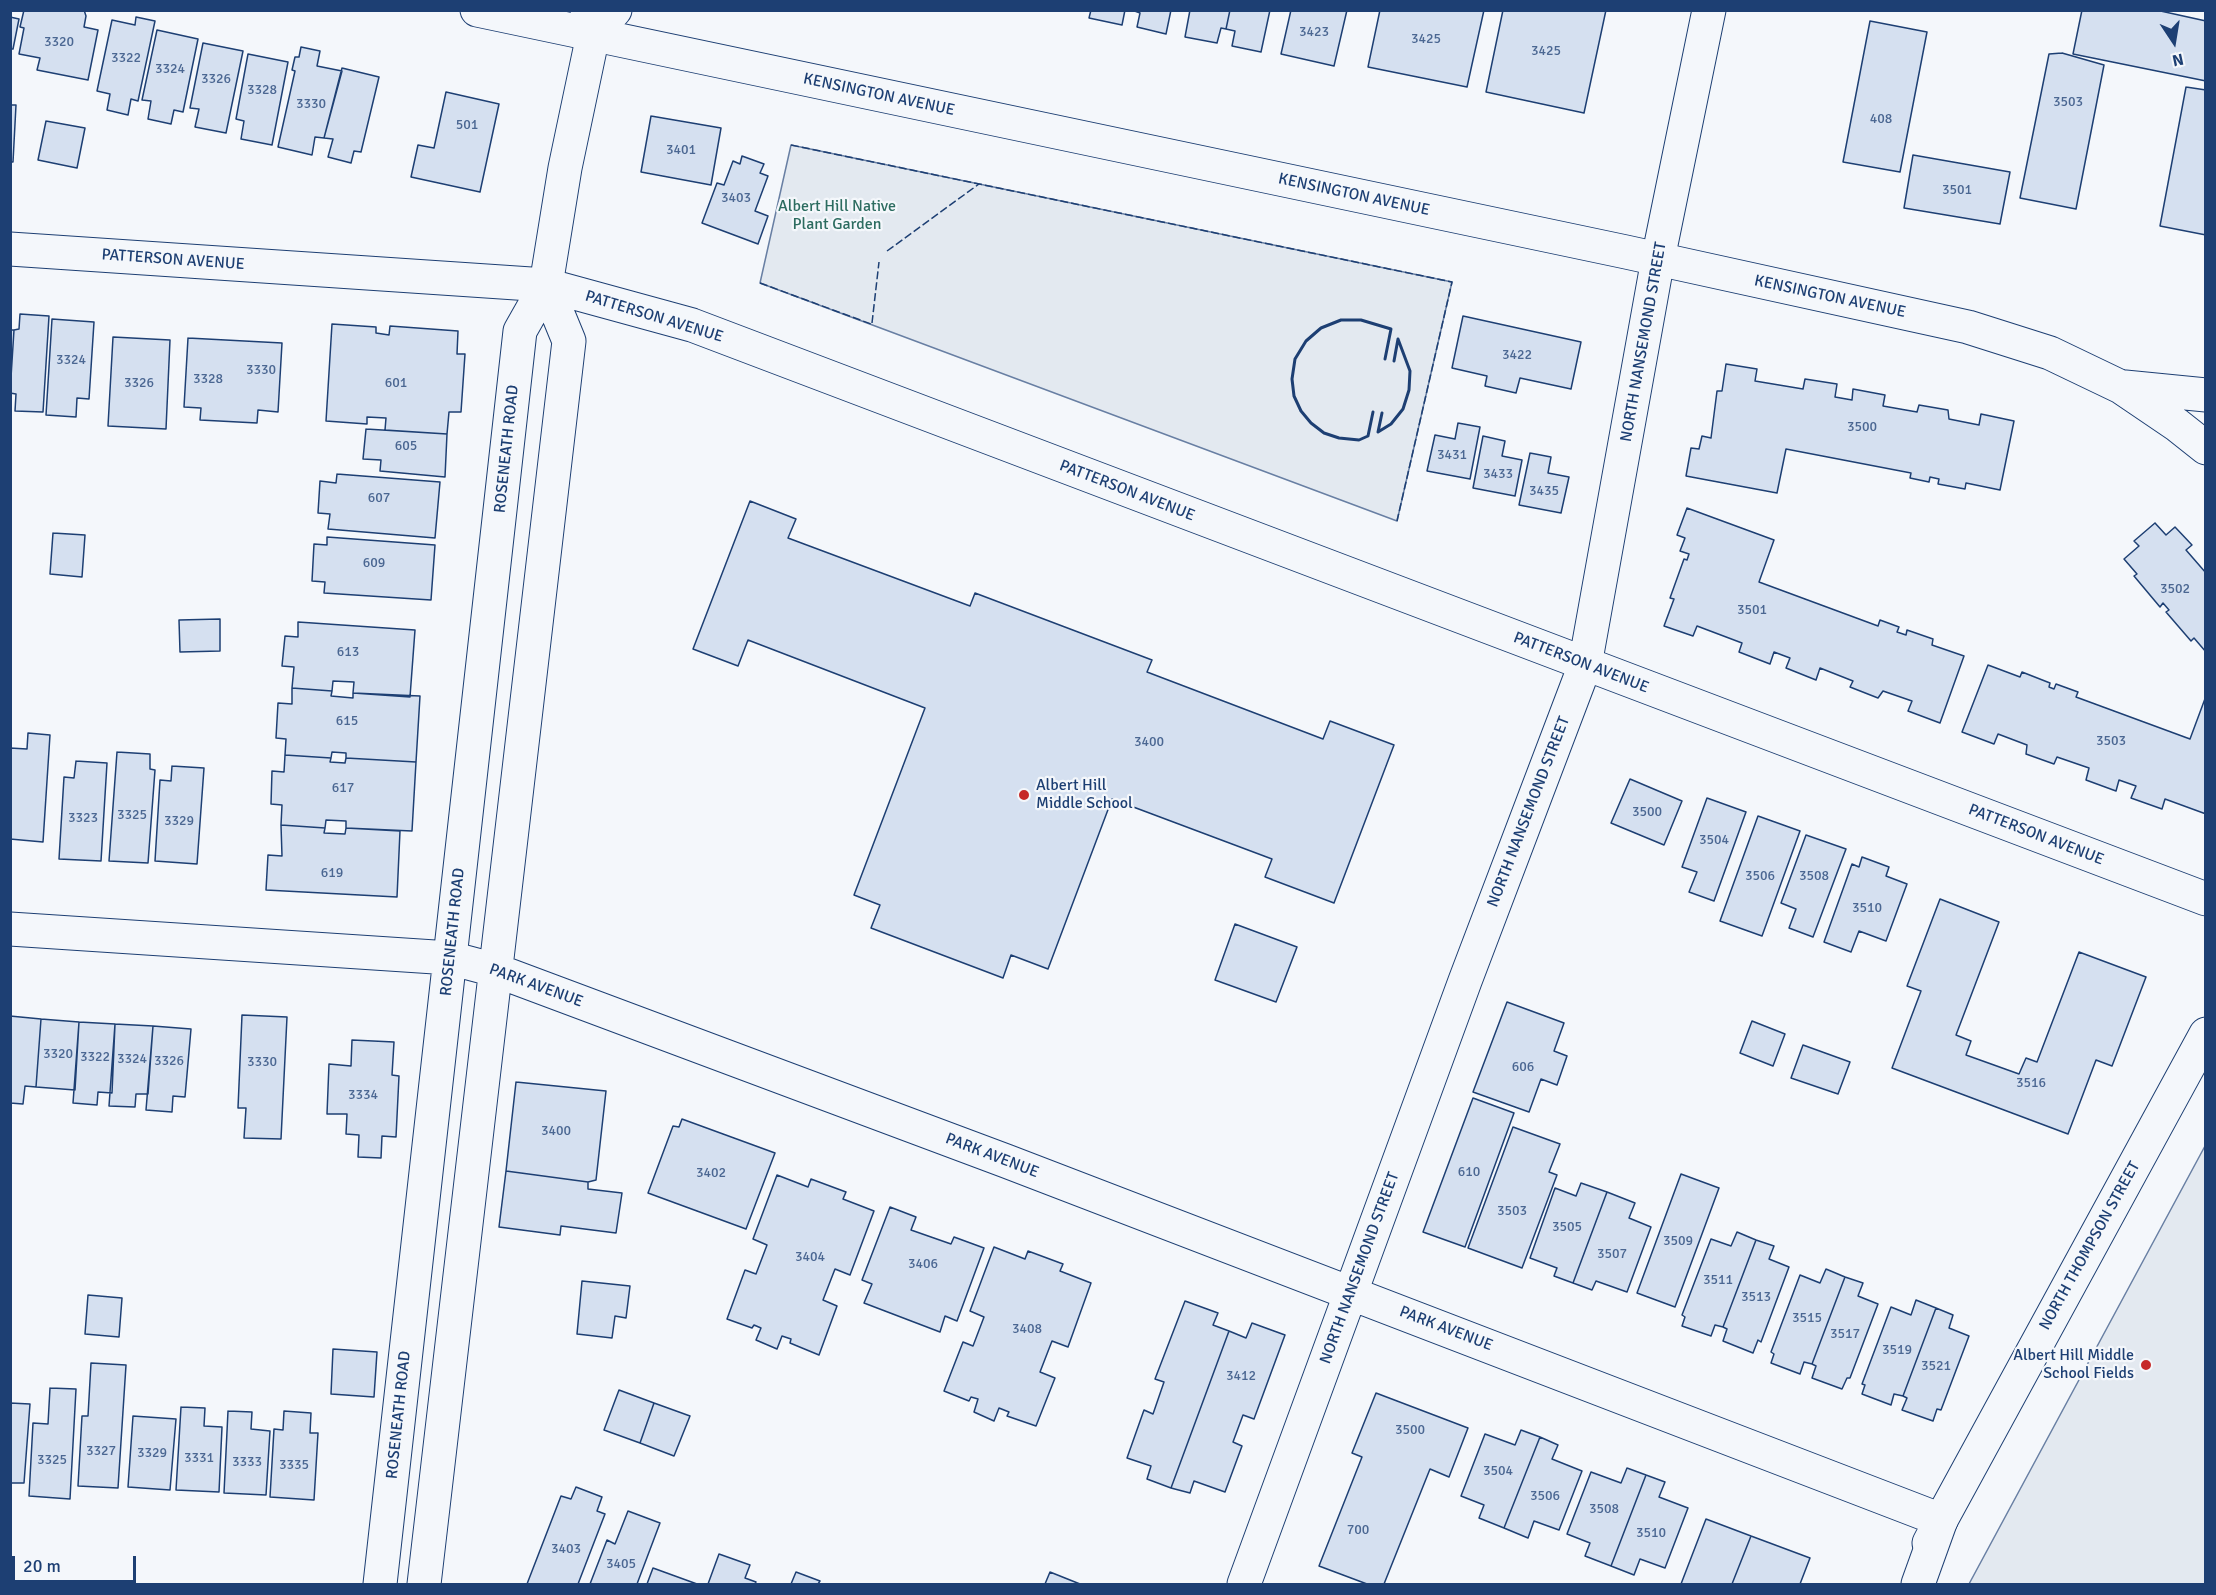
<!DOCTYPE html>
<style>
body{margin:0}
#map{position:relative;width:2216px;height:1595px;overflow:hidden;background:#f4f7fb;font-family:Signika,sans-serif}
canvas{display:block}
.frame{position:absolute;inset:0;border:12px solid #1d3f73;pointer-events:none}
.north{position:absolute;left:2144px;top:12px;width:60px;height:60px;-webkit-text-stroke:4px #f4f7fb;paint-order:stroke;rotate:168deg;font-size:16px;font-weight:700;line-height:24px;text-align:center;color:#1d3f73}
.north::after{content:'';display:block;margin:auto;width:21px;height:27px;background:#1d3f73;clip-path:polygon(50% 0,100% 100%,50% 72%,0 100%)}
.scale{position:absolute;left:12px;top:1556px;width:124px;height:27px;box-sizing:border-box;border:3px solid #1d3f73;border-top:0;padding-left:8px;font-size:18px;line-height:21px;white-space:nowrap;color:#1d3f73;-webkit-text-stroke:4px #f4f7fb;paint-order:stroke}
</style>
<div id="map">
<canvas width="2216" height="1595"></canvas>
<div class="frame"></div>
<div class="north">N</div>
<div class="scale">20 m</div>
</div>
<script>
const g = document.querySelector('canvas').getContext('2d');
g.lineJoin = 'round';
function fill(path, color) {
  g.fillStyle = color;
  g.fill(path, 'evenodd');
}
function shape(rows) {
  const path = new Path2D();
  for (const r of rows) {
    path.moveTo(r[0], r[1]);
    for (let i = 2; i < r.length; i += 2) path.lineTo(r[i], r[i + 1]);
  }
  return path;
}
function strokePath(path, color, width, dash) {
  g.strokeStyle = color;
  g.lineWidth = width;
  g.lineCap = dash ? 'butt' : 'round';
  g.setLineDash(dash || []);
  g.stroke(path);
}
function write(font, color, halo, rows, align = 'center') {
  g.font = font + ' Signika,sans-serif';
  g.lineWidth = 4.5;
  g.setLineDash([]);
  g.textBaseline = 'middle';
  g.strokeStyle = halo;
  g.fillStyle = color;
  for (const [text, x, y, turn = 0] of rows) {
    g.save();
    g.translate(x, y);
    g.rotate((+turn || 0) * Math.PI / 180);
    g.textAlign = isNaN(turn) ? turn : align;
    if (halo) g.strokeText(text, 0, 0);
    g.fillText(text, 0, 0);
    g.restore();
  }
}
const green = shape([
 [791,145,1452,282,1397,521,760,283,791,145],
 [2205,1146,2205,1584,1969,1584,2205,1146]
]);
const building = shape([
 [24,10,84,10,86,16,84,27,98,30,88,80,37,70,40,58,19,54,24,28,20,27,24,10],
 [1091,10,1125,10,1122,25,1089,18,1091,10],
 [1132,10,1171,10,1166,34,1137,27,1140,13,1132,10],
 [1190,10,1230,10,1226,29,1221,28,1217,43,1185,37,1190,10],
 [1230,10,1270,10,1261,52,1232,46,1235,31,1226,29,1230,10],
 [1291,10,1347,10,1334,66,1281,54,1291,10],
 [1380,10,1484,10,1467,87,1368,67,1380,10],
 [1503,10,1606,10,1584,113,1486,92,1503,10],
 [2082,10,2156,10,2206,21,2206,81,2073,54,2082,10],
 [10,17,19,19,13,49,10,49,10,17],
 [136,17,155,21,138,101,131,99,128,115,107,110,110,94,97,91,112,20,135,25,136,17],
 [1870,21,1927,32,1900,172,1843,162,1870,21],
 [157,30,198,39,183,112,174,110,171,124,148,119,151,101,142,100,157,30],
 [203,43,243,51,226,133,195,127,199,109,190,108,203,43],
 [301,47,320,51,317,66,342,71,324,138,315,137,312,155,278,147,295,71,292,70,295,57,299,57,301,47],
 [2062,53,2104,65,2076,209,2020,198,2049,54,2062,53],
 [248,54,288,62,272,145,241,139,244,121,236,119,248,54],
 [342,68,379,77,361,152,354,151,351,163,328,157,333,139,324,138,342,68],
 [2186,87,2206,90,2206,235,2160,226,2186,87],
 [446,92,499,104,480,192,411,177,418,145,434,148,446,92],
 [10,105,16,105,13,162,10,162,10,105],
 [651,116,721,128,711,185,641,172,651,116],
 [46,121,85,128,77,168,38,160,46,121],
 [1913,155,2010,172,2000,224,1904,208,1913,155],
 [742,156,764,164,760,173,768,176,755,211,768,216,758,244,702,223,717,183,724,185,733,161,740,164,742,156],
 [20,314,49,316,43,412,15,411,16,394,10,393,14,330,19,329,20,314],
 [1463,316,1581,342,1571,389,1520,378,1516,393,1485,386,1487,376,1452,368,1463,316],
 [52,319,94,322,89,399,77,398,76,417,46,415,52,319],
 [332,324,376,327,376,333,389,335,390,326,458,331,457,354,465,354,461,412,449,412,447,434,385,430,386,418,367,417,367,424,326,421,332,324],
 [10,330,14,330,10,392,10,330],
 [113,337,170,340,166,429,108,426,113,337],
 [188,338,282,343,278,412,258,410,257,423,200,420,201,408,184,407,188,338],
 [1726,364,1757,369,1755,381,1803,389,1805,379,1837,384,1835,397,1852,400,1853,389,1885,395,1883,406,1917,412,1919,405,1948,410,1949,419,1979,425,1981,414,2014,421,2000,490,1966,483,1965,489,1938,484,1939,479,1930,477,1929,482,1910,478,1911,473,1786,449,1777,493,1686,476,1691,448,1699,449,1702,436,1711,438,1717,391,1722,391,1726,364],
 [1458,423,1480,427,1470,479,1427,471,1435,435,1455,439,1458,423],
 [366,429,447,434,445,477,380,471,381,460,363,459,366,429],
 [1483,436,1505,441,1502,456,1522,460,1515,496,1473,488,1483,436],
 [1530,453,1551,457,1548,473,1569,477,1561,513,1519,505,1530,453],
 [337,474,440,482,435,538,328,529,330,514,318,513,320,481,336,483,337,474],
 [750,501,796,519,788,538,970,606,975,593,1152,660,1147,672,1323,739,1330,721,1394,745,1334,903,1265,877,1272,859,1112,799,1048,969,1011,955,1003,978,871,928,880,905,854,895,925,708,748,640,738,666,693,649,750,501],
 [1687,508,1774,540,1759,582,1878,626,1880,620,1899,627,1897,632,1906,635,1907,630,1933,639,1932,645,1964,656,1940,723,1908,711,1912,701,1883,691,1878,698,1850,687,1853,681,1820,668,1816,680,1786,668,1790,658,1774,652,1770,664,1739,652,1742,643,1697,626,1693,636,1664,626,1674,599,1670,598,1684,559,1687,560,1689,554,1680,551,1685,538,1677,535,1687,508],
 [2155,523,2166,535,2175,527,2192,545,2186,550,2206,573,2206,652,2194,638,2191,641,2166,612,2169,610,2163,603,2160,607,2134,576,2137,574,2124,559,2139,546,2134,541,2155,523],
 [53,533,85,535,82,577,50,574,53,533],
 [327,537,435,545,431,600,324,593,325,582,312,581,314,544,327,545,327,537],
 [220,619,220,651,180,652,179,620,220,619],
 [298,622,415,630,410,697,353,693,354,682,333,681,332,691,292,688,294,667,282,666,285,636,298,637,298,622],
 [1988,665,2020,677,2022,672,2050,683,2049,687,2054,689,2056,684,2078,692,2076,697,2190,739,2206,696,2206,814,2165,799,2162,809,2131,798,2136,786,2119,780,2116,791,2086,780,2089,768,2057,757,2054,764,2026,754,2027,745,1998,734,1994,744,1962,732,1988,665],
 [292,688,332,691,331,696,353,698,353,693,420,696,416,762,346,758,346,753,332,752,331,758,285,755,286,739,276,738,278,703,292,704,292,688],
 [28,733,50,735,43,842,10,839,10,748,27,749,28,733],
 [117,752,150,754,150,769,155,770,148,863,109,861,117,752],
 [285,755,331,758,330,762,345,763,346,758,416,762,412,831,346,828,346,821,326,820,325,828,281,825,282,805,271,804,272,771,284,772,285,755],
 [76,761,107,763,101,861,59,859,64,777,74,778,76,761],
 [172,766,204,768,197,864,155,861,160,780,171,781,172,766],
 [1630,779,1682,801,1664,845,1611,823,1630,779],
 [1707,798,1746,812,1714,901,1689,892,1697,872,1682,867,1707,798],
 [1758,816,1800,831,1762,936,1720,921,1758,816],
 [281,825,325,828,324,833,345,834,346,828,400,831,397,897,266,890,268,855,282,856,281,825],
 [1806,835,1846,849,1813,937,1789,928,1796,909,1781,903,1806,835],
 [1862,857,1889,867,1886,876,1907,884,1886,941,1859,931,1851,952,1824,942,1852,864,1859,867,1862,857],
 [1940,899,1999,922,1956,1035,1971,1041,1966,1055,2019,1074,2026,1058,2037,1062,2079,952,2146,977,2112,1066,2096,1060,2068,1134,1892,1068,1921,991,1907,986,1940,899],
 [1235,924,1297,947,1276,1002,1215,980,1235,924],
 [1507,1002,1564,1023,1554,1051,1567,1056,1557,1085,1541,1079,1529,1112,1473,1092,1507,1002],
 [242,1015,287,1017,281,1139,244,1138,246,1108,238,1108,242,1015],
 [10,1016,41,1019,36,1087,25,1086,23,1104,10,1103,10,1016],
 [41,1019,79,1022,75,1090,36,1087,41,1019],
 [1752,1021,1785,1034,1773,1066,1740,1053,1752,1021],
 [79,1022,115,1024,112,1093,98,1092,97,1105,73,1103,79,1022],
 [115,1024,153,1026,148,1094,136,1094,135,1107,109,1106,115,1024],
 [153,1026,191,1029,185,1097,173,1096,172,1112,146,1110,153,1026],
 [352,1040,394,1042,392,1075,399,1076,396,1137,382,1136,381,1158,358,1157,359,1135,346,1134,347,1114,327,1114,329,1064,351,1066,352,1040],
 [1803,1045,1850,1062,1838,1094,1791,1078,1803,1045],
 [516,1082,606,1091,596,1180,588,1182,506,1171,516,1082],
 [1473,1098,1514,1113,1465,1247,1423,1232,1473,1098],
 [682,1119,775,1153,746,1229,648,1193,673,1126,679,1127,682,1119],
 [1513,1127,1560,1144,1549,1172,1557,1175,1522,1268,1468,1248,1513,1127],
 [506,1171,588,1182,588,1189,622,1193,616,1233,561,1226,560,1235,499,1227,506,1171],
 [1681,1174,1719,1188,1675,1307,1637,1293,1681,1174],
 [777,1175,808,1187,811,1179,846,1192,843,1199,874,1211,850,1275,835,1269,823,1300,837,1306,819,1355,790,1343,791,1339,782,1336,777,1349,756,1340,761,1328,754,1325,752,1328,727,1319,745,1270,756,1274,767,1245,753,1239,777,1175],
 [1581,1183,1607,1192,1573,1283,1554,1276,1557,1268,1530,1258,1555,1188,1576,1196,1581,1183],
 [1607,1192,1635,1203,1629,1218,1651,1227,1627,1292,1596,1281,1592,1290,1573,1283,1607,1192],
 [890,1207,916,1217,911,1230,951,1244,954,1237,984,1248,957,1321,945,1316,940,1332,864,1303,872,1284,862,1280,890,1207],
 [1737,1232,1756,1240,1723,1327,1715,1325,1711,1336,1682,1326,1685,1317,1682,1315,1711,1239,1731,1246,1737,1232],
 [1756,1240,1774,1246,1769,1259,1789,1267,1761,1342,1758,1340,1753,1353,1723,1341,1727,1329,1723,1327,1756,1240],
 [994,1247,1025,1259,1028,1251,1063,1264,1060,1271,1091,1283,1068,1347,1052,1341,1040,1372,1055,1378,1036,1426,1007,1416,1009,1412,999,1408,994,1421,974,1412,978,1399,971,1397,969,1401,944,1391,963,1342,973,1346,984,1317,970,1311,994,1247],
 [1826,1269,1845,1277,1812,1364,1804,1362,1800,1374,1771,1363,1774,1354,1771,1352,1800,1275,1820,1283,1826,1269],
 [1845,1277,1863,1283,1858,1296,1878,1304,1850,1378,1847,1378,1842,1389,1812,1378,1816,1366,1812,1364,1845,1277],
 [582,1281,630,1286,626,1318,615,1316,612,1338,577,1334,582,1281],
 [88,1295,122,1298,119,1337,85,1334,88,1295],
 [1916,1300,1936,1308,1903,1396,1894,1394,1891,1405,1862,1394,1865,1385,1862,1384,1891,1307,1911,1315,1916,1300],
 [1185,1301,1218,1313,1213,1325,1229,1331,1171,1488,1147,1479,1151,1466,1127,1458,1144,1410,1153,1414,1164,1382,1155,1379,1185,1301],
 [1936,1308,1953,1315,1949,1328,1969,1336,1941,1410,1937,1409,1933,1421,1902,1410,1907,1398,1903,1396,1936,1308],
 [1252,1323,1285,1335,1254,1419,1243,1415,1233,1442,1242,1446,1225,1492,1194,1481,1190,1493,1171,1488,1229,1331,1246,1338,1252,1323],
 [333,1349,377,1352,374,1397,331,1394,333,1349],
 [91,1363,126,1365,118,1488,78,1486,82,1416,88,1416,91,1363],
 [50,1388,76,1389,70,1499,29,1496,33,1423,48,1424,50,1388],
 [619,1390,654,1403,640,1443,604,1430,619,1390],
 [1376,1393,1468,1428,1449,1477,1430,1469,1384,1584,1367,1584,1319,1566,1362,1457,1352,1453,1376,1393],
 [10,1403,30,1404,24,1483,10,1483,10,1403],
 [654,1403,690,1416,674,1456,640,1443,654,1403],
 [181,1407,205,1408,204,1426,222,1427,219,1492,176,1490,181,1407],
 [228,1411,252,1412,251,1429,270,1431,266,1495,224,1493,228,1411],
 [284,1411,311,1413,310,1433,318,1433,314,1500,270,1497,274,1429,283,1430,284,1411],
 [133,1416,176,1419,170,1490,128,1487,133,1416],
 [1521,1430,1540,1437,1504,1528,1479,1518,1484,1505,1461,1496,1485,1434,1515,1445,1521,1430],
 [1540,1437,1558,1445,1552,1459,1582,1471,1559,1530,1534,1521,1528,1538,1504,1528,1540,1437],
 [1627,1468,1646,1475,1611,1566,1585,1556,1590,1543,1567,1534,1591,1472,1621,1483,1627,1468],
 [1646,1475,1665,1482,1659,1497,1688,1508,1665,1568,1640,1559,1634,1575,1611,1566,1646,1475],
 [576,1487,602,1497,597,1511,605,1514,578,1584,527,1584,561,1496,571,1499,576,1487],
 [628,1511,660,1523,637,1584,590,1584,607,1540,615,1544,628,1511],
 [1706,1519,1751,1536,1732,1584,1681,1584,1706,1519],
 [1751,1536,1810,1558,1800,1584,1732,1584,1751,1536],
 [719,1554,750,1565,745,1578,756,1582,755,1584,708,1584,719,1554],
 [653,1568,697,1584,647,1584,653,1568],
 [796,1572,820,1581,818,1584,791,1584,796,1572],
 [1050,1572,1080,1584,1045,1584,1050,1572]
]);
const minor = shape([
 [593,35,615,10],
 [10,249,546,285,692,325,2206,899],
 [10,929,450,958,495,970,1006,1161,1941,1520,1929,1543],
 [380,1584,520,331,546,285,565,168,593,35,587,10],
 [424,1584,569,341,546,285],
 [1244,1584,1465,981,1585,665,1658,259,1709,10]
]);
const major = shape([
 [477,10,1626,252,1968,327,2050,353,2121,387,2177,425,2206,448],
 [2125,387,2206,395],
 [1941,1520,2206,1034]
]);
const highway = shape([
 [1918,1584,1941,1520]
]);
const fence = shape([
 [791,145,1452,282,1397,521],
 [887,251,979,184],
 [760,283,871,324],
 [872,323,879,262]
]);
const wall = shape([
 [1373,412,1368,436,1359,440,1339,438,1324,433,1311,423,1301,411,1294,396,1292,379,1295,359,1306,341,1321,328,1341,320,1361,320,1391,329,1385,359],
 [1382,413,1378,432,1391,424,1403,409,1409,390,1410,371,1398,339,1394,361]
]);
const markers = [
 [1024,795,6,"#c62828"],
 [2146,1365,6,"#c62828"]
];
const numberNames = [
 ["3423",1314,32],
 ["3425",1426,39],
 ["3320",59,42],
 ["3425",1546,51],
 ["3322",126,58],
 ["3324",170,69],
 ["3326",216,79],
 ["3328",262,90],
 ["3503",2068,102],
 ["3330",311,104],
 ["408",1881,119],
 ["501",467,125],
 ["3401",681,150],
 ["3501",1957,190],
 ["3403",736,198],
 ["3422",1517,355],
 ["3324",71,360],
 ["3330",261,370],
 ["3328",208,379],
 ["3326",139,383],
 ["601",396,383],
 ["3500",1862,427],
 ["605",406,446],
 ["3431",1452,455],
 ["3433",1498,474],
 ["3435",1544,491],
 ["607",379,498],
 ["609",374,563],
 ["3502",2175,589],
 ["3501",1752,610],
 ["613",348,652],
 ["615",347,721],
 ["3503",2111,741],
 ["3400",1149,742],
 ["617",343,788],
 ["3500",1647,812],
 ["3325",132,815],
 ["3323",83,818],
 ["3329",179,821],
 ["3504",1714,840],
 ["619",332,873],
 ["3506",1760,876],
 ["3508",1814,876],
 ["3510",1867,908],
 ["3320",58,1054],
 ["3322",95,1057],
 ["3324",132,1059],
 ["3326",169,1061],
 ["3330",262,1062],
 ["606",1523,1067],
 ["3516",2031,1083],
 ["3334",363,1095],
 ["3400",556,1131],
 ["610",1469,1172],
 ["3402",711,1173],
 ["3503",1512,1211],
 ["3505",1567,1227],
 ["3509",1678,1241],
 ["3507",1612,1254],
 ["3404",810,1257],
 ["3406",923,1264],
 ["3511",1718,1280],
 ["3513",1756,1297],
 ["3515",1807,1318],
 ["3408",1027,1329],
 ["3517",1845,1334],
 ["3519",1897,1350],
 ["3521",1936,1366],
 ["3412",1241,1376],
 ["3500",1410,1430],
 ["3327",101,1451],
 ["3329",152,1453],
 ["3331",199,1458],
 ["3325",52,1460],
 ["3333",247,1462],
 ["3335",294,1465],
 ["3504",1498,1471],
 ["3506",1545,1496],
 ["3508",1604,1509],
 ["700",1358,1530],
 ["3510",1651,1533],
 ["3403",566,1549],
 ["3405",621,1564]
];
const streetNames = [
 ["KENSINGTON AVENUE",879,95,12],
 ["KENSINGTON AVENUE",1354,195,12],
 ["PATTERSON AVENUE",173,260,4],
 ["KENSINGTON AVENUE",1830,297,12],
 ["PATTERSON AVENUE",654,317,17],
 ["NORTH NANSEMOND STREET",1644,342,-80],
 ["ROSENEATH ROAD",507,449,-84],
 ["PATTERSON AVENUE",1127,491,21],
 ["PATTERSON AVENUE",1581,663,21],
 ["NORTH NANSEMOND STREET",1529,812,-69],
 ["PATTERSON AVENUE",2036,835,21],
 ["ROSENEATH ROAD",453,932,-84],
 ["PARK AVENUE",536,986,20],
 ["PARK AVENUE",992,1156,21],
 ["NORTH THOMPSON STREET",2090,1246,-61],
 ["NORTH NANSEMOND STREET",1360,1268,-70],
 ["PARK AVENUE",1446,1329,21],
 ["ROSENEATH ROAD",399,1415,-84]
];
const parkNames = [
 ["Albert Hill Native",837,207],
 ["Plant Garden",837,225]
];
const poiNames = [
 ["Albert Hill",1036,786],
 ["Middle School",1036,804],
 ["Albert Hill Middle",2134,1356,"right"],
 ["School Fields",2134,1374,"right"]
];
fill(green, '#e3e9f0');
strokePath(green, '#687fa3', 1.5);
fill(building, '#d5e0f0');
strokePath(building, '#1d3f73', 1.5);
strokePath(minor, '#1d3f73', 35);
strokePath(major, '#1d3f73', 35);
strokePath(highway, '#1d3f73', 35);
strokePath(minor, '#f4f7fb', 33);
strokePath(major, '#f4f7fb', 33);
strokePath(highway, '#f4f7fb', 33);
strokePath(fence, '#1d3f73', 1.5, [8, 3]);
strokePath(wall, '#1d3f73', 3);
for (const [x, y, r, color] of markers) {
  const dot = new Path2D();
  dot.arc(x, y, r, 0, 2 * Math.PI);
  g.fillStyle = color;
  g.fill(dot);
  strokePath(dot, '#f4f7fb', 2);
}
write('14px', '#4b6792', null, numberNames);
write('16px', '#1d3f73', '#f4f7fb', streetNames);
write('16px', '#2c6c60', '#f4f7fb', parkNames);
write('16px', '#1d3f73', '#f4f7fb', poiNames, 'left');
</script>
